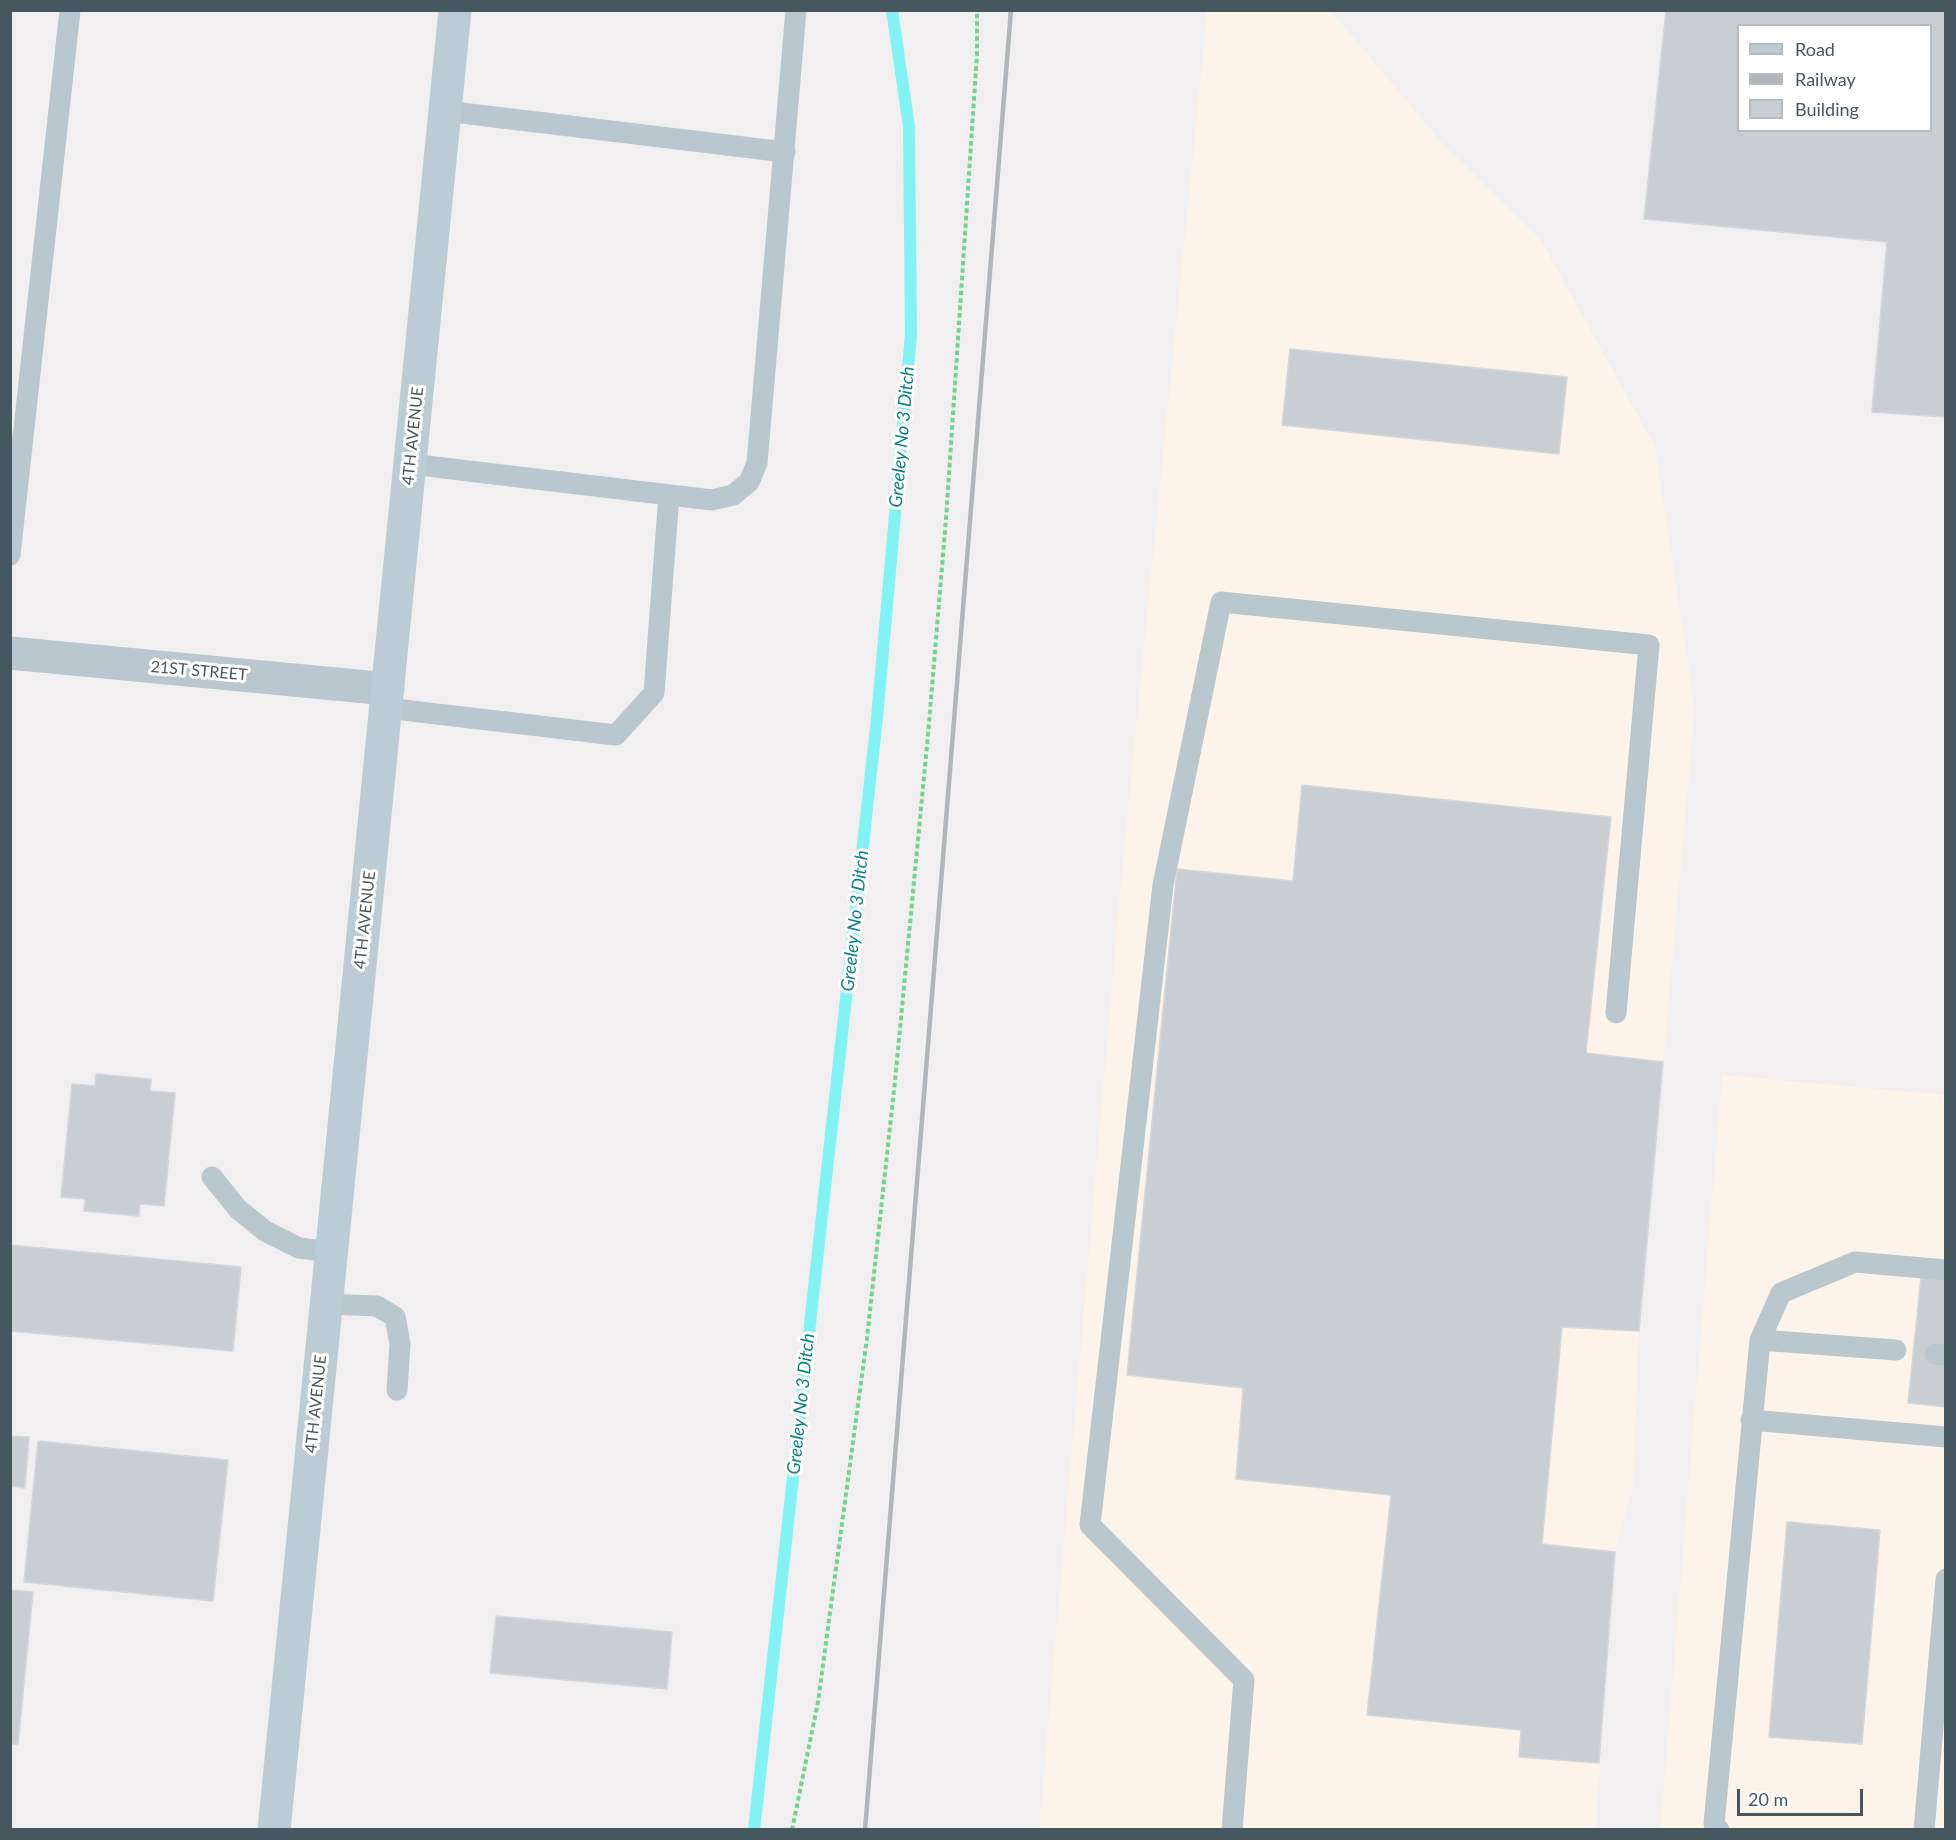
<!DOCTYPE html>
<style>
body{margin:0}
#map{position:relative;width:1956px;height:1840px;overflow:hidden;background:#f2eff0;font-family:Lato,sans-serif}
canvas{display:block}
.frame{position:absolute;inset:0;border:12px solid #45575f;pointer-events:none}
.legend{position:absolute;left:1737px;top:24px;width:195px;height:108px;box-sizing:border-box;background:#fff;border:2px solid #b5bcbf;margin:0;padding:8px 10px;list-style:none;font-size:18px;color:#45575f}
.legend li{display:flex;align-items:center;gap:12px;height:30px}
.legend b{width:30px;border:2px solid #b5bcbf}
.scale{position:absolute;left:1737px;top:1789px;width:126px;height:27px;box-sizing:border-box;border:3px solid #45575f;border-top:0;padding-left:8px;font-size:18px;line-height:21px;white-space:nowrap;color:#45575f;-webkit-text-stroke:4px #fff;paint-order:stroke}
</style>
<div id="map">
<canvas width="1956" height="1840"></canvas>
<div class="frame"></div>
<ul class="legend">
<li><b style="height:8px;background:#bbccd5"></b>Road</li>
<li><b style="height:8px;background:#b1b6ba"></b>Railway</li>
<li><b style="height:16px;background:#c9ced3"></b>Building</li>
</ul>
<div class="scale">20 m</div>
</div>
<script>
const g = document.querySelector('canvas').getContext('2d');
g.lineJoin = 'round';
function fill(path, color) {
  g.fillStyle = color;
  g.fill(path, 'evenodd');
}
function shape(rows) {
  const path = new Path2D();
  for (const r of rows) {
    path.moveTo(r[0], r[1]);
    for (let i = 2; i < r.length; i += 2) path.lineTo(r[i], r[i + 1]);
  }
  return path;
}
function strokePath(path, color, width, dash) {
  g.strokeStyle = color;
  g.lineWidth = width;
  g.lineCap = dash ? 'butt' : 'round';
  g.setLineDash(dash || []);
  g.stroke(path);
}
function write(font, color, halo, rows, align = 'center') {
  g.font = font + ' Lato,sans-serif';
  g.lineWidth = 6;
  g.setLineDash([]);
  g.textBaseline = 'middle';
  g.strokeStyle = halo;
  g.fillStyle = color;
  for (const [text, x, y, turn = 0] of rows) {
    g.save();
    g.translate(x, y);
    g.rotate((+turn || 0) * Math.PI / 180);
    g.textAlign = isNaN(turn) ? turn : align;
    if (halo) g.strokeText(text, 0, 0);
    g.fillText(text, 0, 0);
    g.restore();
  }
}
const commercial = shape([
 [1207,11,1331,11,1441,142,1540,239,1655,447,1695,709,1639,1331,1633,1487,1615,1552,1596,1829,1039,1830,1122,868],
 [1722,1075,1945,1095,1945,1829,1660,1830]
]);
const stream = shape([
 [754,1830,877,718,911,334,909,127,892,10]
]);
const building = shape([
 [1666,10,1946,10,1946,417,1872,412,1887,242,1644,219,1666,10],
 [1738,26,1930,26,1930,130,1738,130,1738,26],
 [1290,349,1567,377,1559,454,1282,425,1290,349],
 [1302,785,1611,817,1586,1053,1663,1062,1639,1331,1562,1327,1542,1544,1615,1552,1599,1763,1519,1757,1521,1730,1367,1715,1391,1495,1236,1479,1243,1388,1127,1375,1177,869,1293,881,1302,785],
 [96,1074,151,1079,150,1091,175,1093,164,1206,140,1204,139,1216,84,1211,85,1199,61,1197,72,1084,95,1086,96,1074],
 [10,1245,241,1267,233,1351,10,1331,10,1245],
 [1921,1277,1946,1279,1946,1407,1908,1403,1921,1277],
 [10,1436,29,1437,25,1488,10,1486,10,1436],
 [38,1441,228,1460,213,1601,24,1582,38,1441],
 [1787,1522,1880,1530,1862,1744,1769,1737,1787,1522],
 [10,1590,33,1592,18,1744,10,1744,10,1590],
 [496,1616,672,1632,667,1689,490,1673,496,1616]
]);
const path = shape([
 [792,1830,818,1702,867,1338,895,1081,928,735,946,519,977,54,977,10]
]);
const lane = shape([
 [445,111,785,152],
 [410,464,712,500,733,495,749,482,757,463,796,10],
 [10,555,70,10],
 [386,708,616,735,654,693,669,495],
 [212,1177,238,1209,265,1231,299,1248,331,1252],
 [326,1304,377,1306,395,1317,400,1344,397,1390],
 [1760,1340,1896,1350],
 [1935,1354,1946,1355],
 [1751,1420,1946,1437],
 [1232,1830,1244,1680,1090,1525,1163,885,1221,602,1649,645,1616,1013],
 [1719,1830,1714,1824,1760,1340,1781,1293,1855,1262,1946,1270],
 [1924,1830,1946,1579]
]);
const street = shape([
 [10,653,388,689]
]);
const secondary = shape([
 [274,1830,455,10]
]);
const rail = shape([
 [865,1830,1011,10]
]);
const streetNames = [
 ["4TH AVENUE",413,436,-84],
 ["21ST STREET",199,671,5],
 ["4TH AVENUE",365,920,-84],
 ["4TH AVENUE",316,1404,-84]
];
const waterNames = [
 ["Greeley No 3 Ditch",902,437,-85],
 ["Greeley No 3 Ditch",855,921,-84],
 ["Greeley No 3 Ditch",801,1404,-84]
];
fill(commercial, '#fef3e8');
strokePath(stream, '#83f2f5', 12);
fill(building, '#c9ced3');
strokePath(building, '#d3d7dc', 1.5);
strokePath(path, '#6ed590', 4, [4.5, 3]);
strokePath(lane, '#b9c7ce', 21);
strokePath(street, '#b9c7ce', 33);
strokePath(secondary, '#bbccd5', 33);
strokePath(rail, '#b1b6ba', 4.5);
write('16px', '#45575f', '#fff', streetNames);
write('italic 18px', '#058285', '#fff', waterNames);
</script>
